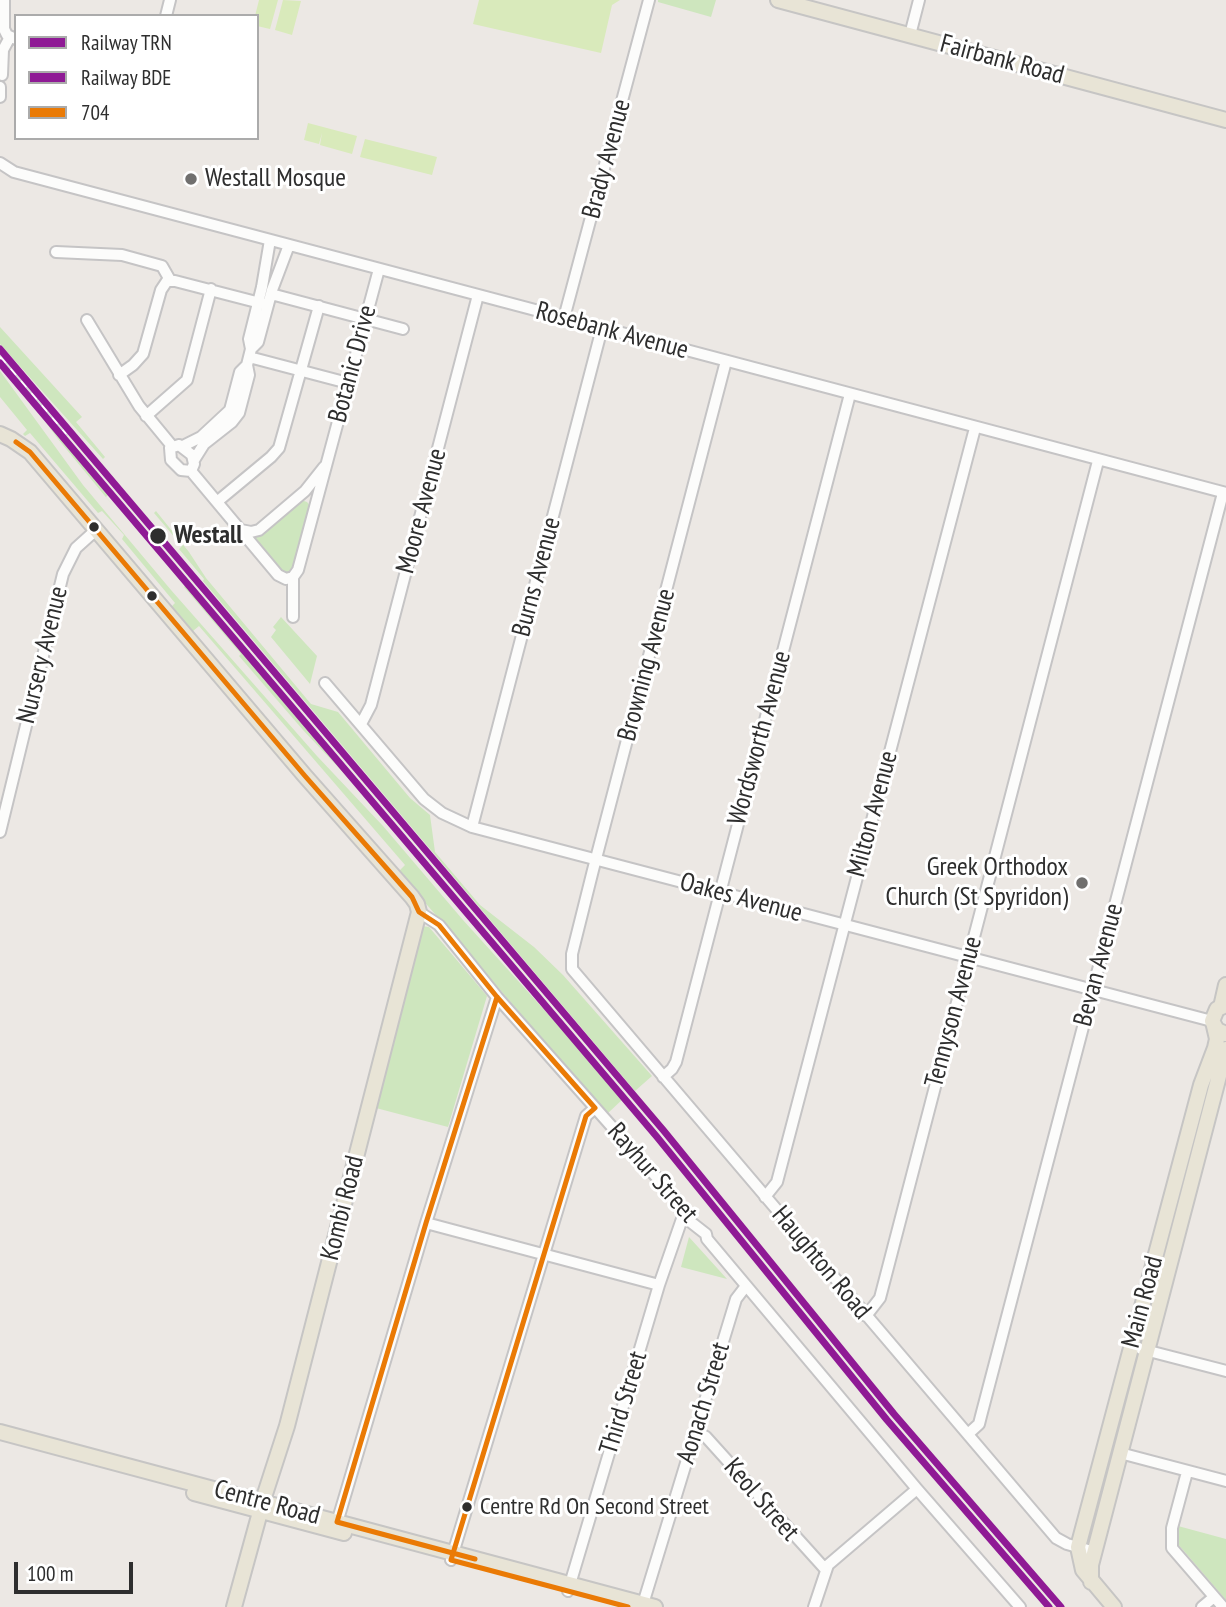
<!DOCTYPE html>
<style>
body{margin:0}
#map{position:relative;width:1226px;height:1607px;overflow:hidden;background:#ece8e4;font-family:"PT Sans Narrow",sans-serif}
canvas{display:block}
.legend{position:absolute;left:14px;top:14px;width:245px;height:126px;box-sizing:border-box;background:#fff;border:2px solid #ababab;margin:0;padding:9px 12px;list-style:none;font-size:21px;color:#2e2e2e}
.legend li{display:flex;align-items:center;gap:14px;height:35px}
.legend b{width:35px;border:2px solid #ababab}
.scale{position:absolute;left:14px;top:1562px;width:119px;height:32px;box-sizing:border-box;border:4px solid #2e2e2e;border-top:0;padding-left:9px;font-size:21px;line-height:24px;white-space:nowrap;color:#2e2e2e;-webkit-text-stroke:5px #fff;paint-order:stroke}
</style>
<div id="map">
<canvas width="1226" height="1607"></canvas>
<ul class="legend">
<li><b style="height:9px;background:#8f1a95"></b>Railway TRN</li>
<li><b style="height:9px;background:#8f1a95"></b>Railway BDE</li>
<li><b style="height:9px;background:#ea7a05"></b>704</li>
</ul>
<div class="scale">100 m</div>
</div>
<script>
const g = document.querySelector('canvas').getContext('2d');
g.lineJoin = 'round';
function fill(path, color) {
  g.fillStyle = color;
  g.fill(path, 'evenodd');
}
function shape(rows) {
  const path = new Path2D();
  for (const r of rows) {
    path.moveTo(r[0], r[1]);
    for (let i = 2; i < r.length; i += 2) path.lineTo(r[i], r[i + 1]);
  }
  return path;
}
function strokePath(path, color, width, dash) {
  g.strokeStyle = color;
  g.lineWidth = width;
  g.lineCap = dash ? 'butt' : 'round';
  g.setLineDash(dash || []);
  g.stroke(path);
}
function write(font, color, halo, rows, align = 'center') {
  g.font = font + ' "PT Sans Narrow",sans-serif';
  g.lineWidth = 6;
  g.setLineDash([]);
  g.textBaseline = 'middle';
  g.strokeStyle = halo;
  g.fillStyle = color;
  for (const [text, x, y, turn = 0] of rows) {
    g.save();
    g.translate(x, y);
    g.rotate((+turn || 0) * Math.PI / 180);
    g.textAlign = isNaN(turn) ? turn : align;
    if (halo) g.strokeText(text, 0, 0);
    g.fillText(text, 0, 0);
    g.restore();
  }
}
const green = shape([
 [658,0,716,0,711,17,658,2],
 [0,327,82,417,76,422,105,457,103,459,0,344],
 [0,371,83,485,171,590,317,756,383,826,463,920,624,1098,607,1114,409,884,399,871,405,865,199,626,193,631,188,630,169,609,175,603,122,539,124,535,102,511,98,513,30,433,25,436,23,434,27,430,0,397],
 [25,392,108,495,106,497,114,507,58,439,24,393],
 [301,500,307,502,311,507,297,569,283,576,248,534],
 [156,511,189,552,206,578,311,704,338,712,410,798,430,815,435,852,480,905,534,947,563,975,652,1076,635,1091,203,581,204,579,179,549,182,546,154,513],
 [186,585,232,634,389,821,303,730,239,656,241,654,184,587],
 [281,617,317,656,310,684,271,637,276,630,273,627],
 [422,926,429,927,487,996,448,1127,376,1108],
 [689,1237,727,1279,681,1267],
 [1178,1526,1226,1539,1226,1600,1177,1543,1176,1534]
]);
const pitch = shape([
 [259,0,278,0,270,29,257,26,257,16,255,16],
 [283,0,301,1,292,35,275,30],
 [479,0,620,0,612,5,601,53,473,24],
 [308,123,357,136,352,154,320,145,322,133,319,144,304,140],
 [365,139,437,157,432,175,360,157]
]);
const minor = shape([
 [4,0,4,29,7,35,16,39],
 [166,16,170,0],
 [910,35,919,0],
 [2,75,3,50,10,37],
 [0,87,0,97],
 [0,163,14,172,1226,493],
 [56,252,122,255,162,266,170,280],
 [271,294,403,329],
 [564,318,649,0],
 [87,320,139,406,172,446],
 [251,349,249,339,262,287,270,240],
 [249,357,348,383],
 [726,361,593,870,572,954,572,969,1056,1538,1067,1544,1095,1552],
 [119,375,133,365,143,354,161,290,167,281,175,281,268,305],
 [146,416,187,380,211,289],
 [179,445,192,455,194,464,191,471,181,470,171,460,170,448,179,445],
 [183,446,201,437,230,410,240,372,247,365,251,349,258,342,272,290,289,245],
 [194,460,204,444,232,422,239,413,249,375,247,365],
 [191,471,278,575,286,579,293,577],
 [218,501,271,457,279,448,319,306],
 [241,530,251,532,259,530,305,491,324,467],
 [293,617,293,577,298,570,379,269],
 [325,683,424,799,442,813,472,827,1212,1021],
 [361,724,371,705,478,295],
 [472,827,602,328],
 [0,832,63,574,76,548,96,530],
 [419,912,439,925,497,997,675,1198,683,1216,706,1234,707,1239,917,1489,1020,1607],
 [663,1077,672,1069,676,1062,850,394],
 [765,1197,777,1182,975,428],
 [426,1223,659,1285],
 [866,1316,880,1298,1098,461],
 [1141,1349,1226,1371],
 [695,1431,706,1437,826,1570],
 [968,1434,979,1424,981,1416,1223,493],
 [1120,1453,1226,1481],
 [1187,1472,1172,1528,1172,1548,1223,1607],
 [336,1526,426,1223,497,997],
 [451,1560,586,1116,595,1108],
 [568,1591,659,1285,683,1216],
 [643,1604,736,1299,746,1286],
 [814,1607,828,1565,917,1489],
 [1202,1607,1214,1597]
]);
const major = shape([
 [778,0,1226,120],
 [0,434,11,439,30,452,305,776,412,897,417,904,419,912,287,1426,265,1494,234,1607],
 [1226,1005,1217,1009,1212,1021,1217,1030,1226,1034],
 [1221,1007,1226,985],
 [0,1432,655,1607],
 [194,1493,344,1533],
 [1091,1582,1091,1565,1226,1049],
 [1114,1607,1083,1570,1078,1547,1201,1085,1215,1048,1217,1039,1214,1026]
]);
const rail = shape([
 [0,357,66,434]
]);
const bus1 = shape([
 [16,442,30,452,305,776,412,897,419,912,439,925,497,997,595,1108,586,1116,451,1560,628,1607],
 [475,1559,337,1522,426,1223,497,997]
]);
const rail1 = shape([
 [0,349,664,1131,894,1414,1061,1607]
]);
const rail2 = shape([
 [0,363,657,1137,887,1420,1049,1607]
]);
const markers = [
 [191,179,7,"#706f6e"],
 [94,527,6,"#2e2e2e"],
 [158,536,9,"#2e2e2e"],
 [152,596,6,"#2e2e2e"],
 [1082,883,7,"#706f6e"],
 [467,1507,6,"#2e2e2e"]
];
const busNames = [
 ["Centre Rd On Second Street",480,1507]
];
const streetNames = [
 ["Fairbank Road",1002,60,15],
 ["Brady Avenue",607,159,-75],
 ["Rosebank Avenue",612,331,15],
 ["Botanic Drive",353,364,-75],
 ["Moore Avenue",422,511,-75],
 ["Burns Avenue",537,577,-75],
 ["Nursery Avenue",43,655,-76],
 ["Browning Avenue",647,665,-75],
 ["Wordsworth Avenue",760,738,-75],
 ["Milton Avenue",873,814,-75],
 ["Oakes Avenue",741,898,15],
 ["Bevan Avenue",1099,965,-75],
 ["Tennyson Avenue",954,1012,-75],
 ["Rayhur Street",652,1173,49],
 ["Kombi Road",343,1208,-76],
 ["Haughton Road",821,1263,50],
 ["Main Road",1143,1302,-75],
 ["Third Street",624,1403,-73],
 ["Aonach Street",704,1403,-73],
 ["Keol Street",761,1500,49],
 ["Centre Road",267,1503,15]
];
const poiNames = [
 ["Westall Mosque",205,179],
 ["Greek Orthodox",1068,868,"right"],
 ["Church (St Spyridon)",1068,898,"right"]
];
const stopNames = [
 ["Westall",174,536]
];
fill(green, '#cee6be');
fill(pitch, '#d9eabb');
strokePath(minor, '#c5c4c5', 14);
strokePath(major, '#c6c5c4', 18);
strokePath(minor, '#fcfcfb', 10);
strokePath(major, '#e8e4d6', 14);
strokePath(rail, '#dfdfe1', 5);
strokePath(rail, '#fff', 2.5, [8]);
strokePath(bus1, '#ea7a05', 5);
strokePath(rail1, '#8f1a95', 7);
strokePath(rail2, '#8f1a95', 7);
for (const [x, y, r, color] of markers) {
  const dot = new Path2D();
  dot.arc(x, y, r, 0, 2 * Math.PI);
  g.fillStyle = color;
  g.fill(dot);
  strokePath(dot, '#fff', 2.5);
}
write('24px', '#2e2e2e', '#fff', busNames, 'left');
write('26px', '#2e2e2e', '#fff', streetNames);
write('26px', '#2e2e2e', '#fff', poiNames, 'left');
write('bold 26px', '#2e2e2e', '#fff', stopNames, 'left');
</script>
